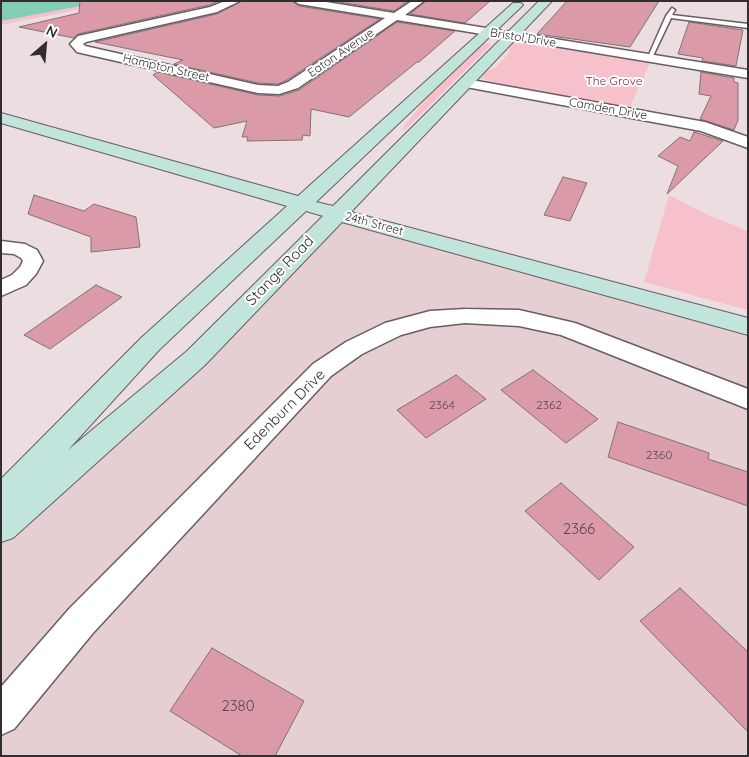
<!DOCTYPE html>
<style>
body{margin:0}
#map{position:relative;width:749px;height:757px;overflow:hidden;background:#ecdee0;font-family:Quicksand,sans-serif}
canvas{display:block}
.frame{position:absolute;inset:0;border:2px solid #322d2e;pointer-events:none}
.north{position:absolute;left:20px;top:20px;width:50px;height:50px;-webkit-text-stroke:4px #fff;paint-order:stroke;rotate:27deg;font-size:14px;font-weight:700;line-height:20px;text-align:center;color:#322d2e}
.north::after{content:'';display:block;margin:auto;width:18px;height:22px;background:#322d2e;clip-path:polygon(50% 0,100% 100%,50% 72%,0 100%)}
</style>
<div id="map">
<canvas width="749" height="757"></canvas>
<div class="frame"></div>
<div class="north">N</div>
</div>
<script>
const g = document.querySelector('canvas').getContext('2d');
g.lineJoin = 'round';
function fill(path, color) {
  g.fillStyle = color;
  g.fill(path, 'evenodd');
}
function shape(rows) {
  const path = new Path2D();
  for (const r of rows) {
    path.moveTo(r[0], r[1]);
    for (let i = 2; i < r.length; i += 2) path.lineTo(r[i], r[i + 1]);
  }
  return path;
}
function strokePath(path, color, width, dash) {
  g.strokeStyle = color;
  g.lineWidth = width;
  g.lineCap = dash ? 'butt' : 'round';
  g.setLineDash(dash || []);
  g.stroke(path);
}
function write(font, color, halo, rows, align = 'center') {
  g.font = font + ' Quicksand,sans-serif';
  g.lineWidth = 4;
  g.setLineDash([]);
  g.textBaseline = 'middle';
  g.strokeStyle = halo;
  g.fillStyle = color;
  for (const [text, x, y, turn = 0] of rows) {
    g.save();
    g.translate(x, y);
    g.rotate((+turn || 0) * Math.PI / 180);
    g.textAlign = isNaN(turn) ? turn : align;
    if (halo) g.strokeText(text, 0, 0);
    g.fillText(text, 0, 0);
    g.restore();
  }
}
const built = shape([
 [337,214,748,327,748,756,1,756,1,527]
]);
const green = shape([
 [1,1,121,1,1,25],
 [482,42,492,44,405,130,402,129,432,91],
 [520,42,534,43,651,61,629,109,495,84,481,78,484,73,496,67,509,53,510,45],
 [669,195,706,214,748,231,748,310,644,282]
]);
const water = shape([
 [1,1,106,1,1,21]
]);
const building = shape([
 [80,1,219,1,209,5,78,34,74,38,19,27,79,13,80,1],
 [242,1,292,1,299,6,380,19,287,80,278,84,258,83,174,64,183,60,95,42,217,14,242,1],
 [333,1,408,1,394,11,333,1],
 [426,1,490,1,465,23,410,14,426,1],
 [567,1,659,1,630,47,537,34,567,1],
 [397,22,455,31,419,62,417,62,349,117,311,109,310,136,303,135,302,140,247,141,248,137,242,137,247,121,214,128,153,75,158,72,258,95,280,96,299,90,397,22],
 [689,22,743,30,736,66,702,61,703,58,678,54,689,22],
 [701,72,734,78,734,82,738,83,738,120,734,130,700,119,711,96,699,94,701,72],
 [694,132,723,141,667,194,678,166,658,156,680,137,690,141,694,132],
 [563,177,587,183,570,221,544,215,563,177],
 [34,195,84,211,94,204,136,217,140,247,91,252,91,237,28,214,34,195],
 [96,285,122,297,50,349,24,335,96,285],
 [533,370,598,419,566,443,501,390,533,370],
 [456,375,486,399,426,438,397,410,456,375],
 [618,422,709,453,708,459,748,472,748,506,608,457,618,422],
 [561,483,634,547,599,580,525,511,561,483],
 [680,588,748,652,748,732,640,621,680,588],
 [212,648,304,701,275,756,242,756,170,711,212,648]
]);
const lane = shape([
 [672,8,675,10,672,15,748,24,748,28,671,18,652,58,647,59,666,16,672,8]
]);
const street = shape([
 [225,1,240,1,217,12,86,42,83,44,85,46,258,85,278,86,288,82,385,18,299,4,294,1,320,1,394,13,412,1,424,1,405,15,748,70,748,78,397,20,298,88,279,94,258,93,81,53,77,52,70,44,78,36,210,7,225,1],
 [466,79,705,122,748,137,748,148,701,131,461,86,459,83,461,80,466,79],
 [1,241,25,244,37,250,43,261,36,274,26,285,1,296,1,280,12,275,20,267,23,261,21,258,14,254,1,253,1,241],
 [465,309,519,310,575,323,748,389,748,409,561,335,519,326,465,323,430,327,401,335,362,354,331,376,93,633,14,729,1,735,1,687,69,609,313,364,346,342,385,323,430,311,465,309]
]);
const secondary = shape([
 [539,1,552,1,351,212,748,318,748,335,342,222,205,365,13,538,1,542,1,479,141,338,287,206,1,123,1,113,298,196,513,3,521,3,523,5,521,7,316,202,333,206,539,1],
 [306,211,323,216,187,351,68,450,159,350,306,211]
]);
const farStreetnames = [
 ["Bristol Drive",523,38,9],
 ["Eaton Avenue",341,53,-34],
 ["Hampton Street",166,68,13],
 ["Camden Drive",608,109,10],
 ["24th Street",374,224,15]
];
const farParknames = [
 ["The Grove",614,81]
];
const numberNames = [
 ["2364",442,405],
 ["2362",549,405],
 ["2360",659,455]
];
const streetNames = [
 ["Stange Road",280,271,-46],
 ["Edenburn Drive",285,410,-45]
];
const nearNumbernames = [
 ["2366",579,529],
 ["2380",238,706]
];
fill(built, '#e5cfd3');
fill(green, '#f7c1cc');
fill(water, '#84cdb7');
fill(building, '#db9aa8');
strokePath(building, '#7e7275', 1);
strokePath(lane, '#695d60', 3);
strokePath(street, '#695d60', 3);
strokePath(secondary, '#695d60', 2);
fill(lane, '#fff');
fill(street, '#fff');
fill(secondary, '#c1e5dc');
write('12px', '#322d2e', '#fff', farStreetnames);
write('12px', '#782b42', '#fff', farParknames);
write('12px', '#5c484c', null, numberNames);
write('15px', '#322d2e', '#fff', streetNames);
write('15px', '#5c484c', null, nearNumbernames);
</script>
